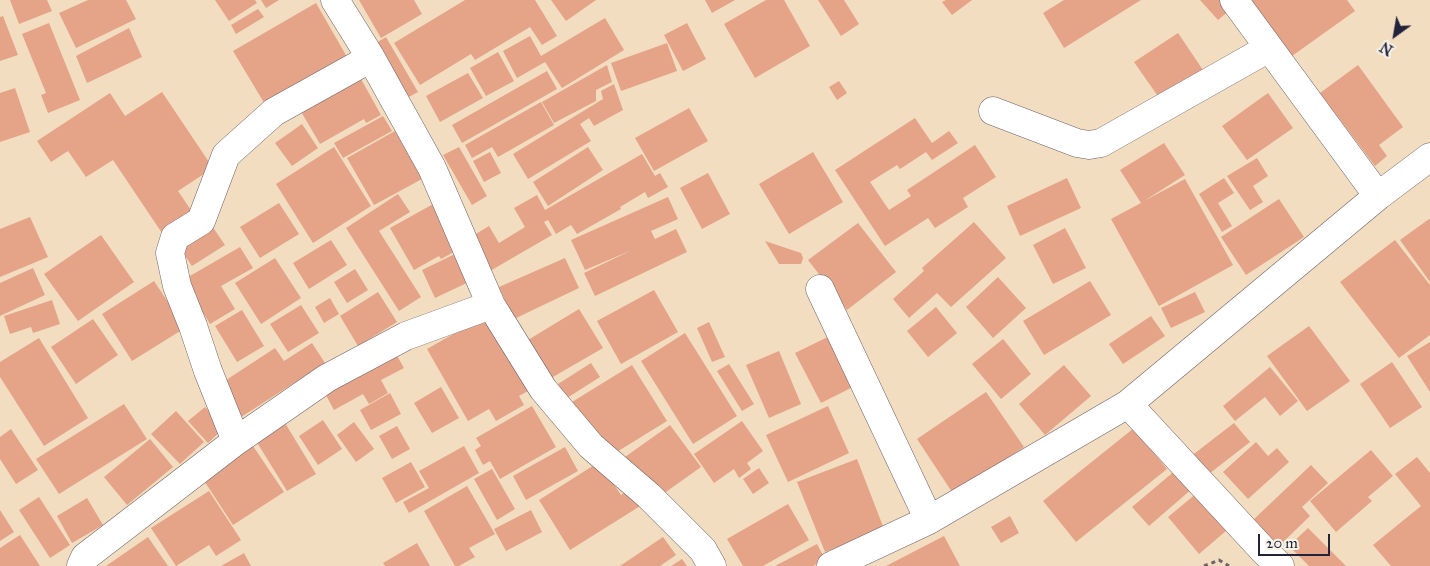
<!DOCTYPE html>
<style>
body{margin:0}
#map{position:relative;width:1430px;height:566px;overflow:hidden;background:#f2ddc0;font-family:"IM FELL Great Primer",serif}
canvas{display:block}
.north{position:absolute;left:1370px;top:10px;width:50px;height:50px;-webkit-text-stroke:4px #f7f3e8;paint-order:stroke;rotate:212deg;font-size:14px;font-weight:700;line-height:20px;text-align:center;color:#22223b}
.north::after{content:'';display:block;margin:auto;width:18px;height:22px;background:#22223b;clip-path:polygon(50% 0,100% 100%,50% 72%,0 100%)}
.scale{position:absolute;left:1258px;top:534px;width:72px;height:22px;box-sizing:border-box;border:2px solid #22223b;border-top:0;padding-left:6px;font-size:15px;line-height:18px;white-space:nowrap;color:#22223b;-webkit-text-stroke:4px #f7f3e8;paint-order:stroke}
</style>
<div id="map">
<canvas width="1430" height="566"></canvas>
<div class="north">N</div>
<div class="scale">20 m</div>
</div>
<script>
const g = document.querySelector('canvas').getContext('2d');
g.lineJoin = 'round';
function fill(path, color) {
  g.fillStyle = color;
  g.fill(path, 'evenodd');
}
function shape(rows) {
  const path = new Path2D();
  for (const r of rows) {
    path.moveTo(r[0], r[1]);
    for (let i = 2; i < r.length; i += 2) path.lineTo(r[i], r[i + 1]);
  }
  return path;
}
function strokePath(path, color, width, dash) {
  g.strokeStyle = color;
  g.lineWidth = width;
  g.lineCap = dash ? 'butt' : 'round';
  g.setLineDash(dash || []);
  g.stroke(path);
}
const building = shape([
 [10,0,47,0,52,11,19,24],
 [88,0,126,0,136,19,76,48,59,13],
 [215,0,255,0,257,3,229,21],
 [261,0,279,0,266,8],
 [359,0,414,0,422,14,381,38],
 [465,0,535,0,557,36,542,45,530,27,475,60,471,54,420,85,394,43],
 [551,0,596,0,566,21],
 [705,0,735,0,712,13],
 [766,0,784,0,810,46,755,78,724,24],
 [818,0,844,0,859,24,841,36],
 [946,0,972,0,952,15,942,2],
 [1064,0,1141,0,1064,48,1043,13],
 [1200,0,1231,0,1236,5,1218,20],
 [1250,0,1347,0,1355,11,1285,61],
 [316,3,351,64,269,111,233,51],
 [258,9,264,17,236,34,231,25],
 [3,16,18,55,0,61,0,17],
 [605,18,624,50,562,88,545,62,517,78,503,51,530,36,541,56],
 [49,23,80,100,48,113,41,95,46,93,22,34],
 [687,23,706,59,683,71,664,35],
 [129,28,142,57,87,83,76,56],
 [1178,33,1205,73,1162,102,1134,62],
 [386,37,418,92,407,98,376,43],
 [667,43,677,71,621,91,611,63],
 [498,52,514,81,486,96,470,68],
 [607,65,612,82,596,90,596,101,554,123,542,102],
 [1358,65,1403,127,1379,145,1387,156,1375,166,1320,93],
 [356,70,381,115,366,123,364,119,320,144,296,103],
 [547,71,557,89,462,143,452,125],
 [468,73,483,98,440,122,426,96],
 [839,81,847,93,837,100,829,87],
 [614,84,623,110,594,126,589,118,580,124,591,141,528,179,513,154,603,99,601,91],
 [15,88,30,132,0,142,0,93],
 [162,92,213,168,178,191,195,216,164,236,113,160,86,177,68,151,51,162,37,141,110,93,125,116],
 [1268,93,1293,128,1247,160,1222,126],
 [541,102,554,125,498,157,492,147,472,158,465,145],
 [689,108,708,141,654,171,635,138],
 [383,116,392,131,343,158,334,143],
 [915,118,932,143,949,131,958,143,932,160,926,152,900,169,897,165,870,182,889,210,911,196,907,190,975,145,996,177,963,198,968,207,935,228,928,218,885,246,835,170],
 [302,124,318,148,292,166,275,143],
 [395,131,422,179,374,205,347,158],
 [1164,143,1185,175,1144,201,1185,179,1233,265,1159,306,1111,219,1141,203,1120,170],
 [334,147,371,206,313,243,276,184],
 [459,147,487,196,472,205,443,155],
 [588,147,603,170,548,206,533,182],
 [490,152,501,173,484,182,473,161],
 [813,152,843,202,789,234,759,184],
 [642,154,655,176,660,173,668,187,648,198,645,192,620,207,621,209,577,234,571,225,556,234,548,220,544,222,552,235,490,271,471,237,489,226,499,243,525,227,514,208,537,195,545,210],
 [1257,158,1268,176,1253,186,1263,202,1250,210,1227,176],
 [708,173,730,214,702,229,680,188],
 [1067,178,1081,208,1020,236,1007,206],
 [1224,178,1234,193,1218,203,1232,226,1222,232,1199,194],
 [398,194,410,212,379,231,421,297,399,311,346,228],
 [668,197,678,219,651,231,655,239,676,229,687,252,595,296,584,273,632,250,585,270,571,240],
 [1279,199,1304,237,1246,275,1221,237],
 [279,203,299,234,260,258,240,227],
 [435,203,461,248,441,259,439,256,414,270,390,228],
 [30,217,48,257,0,277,0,229],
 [1429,219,1430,220,1430,282,1400,240],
 [974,222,1006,258,951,307,937,293,909,318,893,299,924,271,922,268],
 [210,223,225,245,192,266,177,244],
 [858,223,896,272,847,310,808,260],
 [1065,228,1086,268,1053,284,1033,245],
 [101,235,134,282,78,321,44,274],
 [331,240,347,265,309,289,293,263],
 [1395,240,1430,285,1430,335,1399,358,1340,282],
 [765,241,801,253,803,258,801,264,779,264],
 [240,247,253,268,221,286,235,309,210,324,183,280],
 [457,253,471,281,435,298,422,270],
 [275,258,301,298,261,324,235,283],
 [565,258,579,288,514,319,499,287],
 [33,268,45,295,0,316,0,283],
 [355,269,368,290,347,303,334,282],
 [998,277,1026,308,993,338,966,307],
 [154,281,185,328,132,361,102,314],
 [1090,281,1111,315,1044,355,1023,321],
 [654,290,678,332,621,364,597,321],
 [378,292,397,322,358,346,340,316],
 [1195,292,1205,312,1171,328,1161,308],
 [330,298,339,314,324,323,315,307],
 [52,300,60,324,33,333,31,327,10,334,4,316],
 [301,305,319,333,288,352,270,324],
 [936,307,957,333,928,357,907,331],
 [579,309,603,348,546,381,523,343],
 [242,310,264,346,237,362,215,326],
 [492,312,535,387,519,396,524,405,496,421,489,409,468,421,427,349],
 [1151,316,1165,336,1123,364,1109,344],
 [93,319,118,355,76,384,51,347],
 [709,322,725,357,712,362,697,328],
 [1309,326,1350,381,1307,411,1267,356],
 [685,333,737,416,693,444,641,361],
 [836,333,861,383,821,403,795,353],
 [39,338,88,418,44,446,0,377,0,362],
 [1003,339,1031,374,1001,399,972,364],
 [1430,342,1430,392,1407,356],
 [312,343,325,363,238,419,217,386,275,348,284,361],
 [392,347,404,368,381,380,388,393,369,404,363,394,334,410,321,386],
 [779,351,801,404,769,418,746,365],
 [1392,362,1422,407,1390,428,1360,384],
 [591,363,600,377,567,398,558,384],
 [729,364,754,404,742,411,717,371],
 [632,365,667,421,607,458,572,402],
 [1064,365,1091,396,1045,435,1019,404],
 [1270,367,1298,401,1280,416,1265,397,1235,421,1223,406],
 [441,387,459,418,432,433,414,403],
 [986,392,1024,447,954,495,917,439],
 [390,393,401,414,371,430,360,410],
 [124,404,147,439,59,494,36,459],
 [532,406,556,447,500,479,490,461,483,465,475,450,481,446,476,438],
 [828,406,849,453,788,482,766,435],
 [205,407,224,428,208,443,188,421],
 [176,411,204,442,180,464,151,434],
 [282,418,316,474,287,491,253,436],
 [323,420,342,449,318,465,299,436],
 [742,421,763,451,747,463,751,469,739,478,734,469,714,483,694,454],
 [354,422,374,449,356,462,337,435],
 [1234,423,1250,442,1205,477,1190,457],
 [670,425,701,467,656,499,625,457],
 [397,426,410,449,392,459,379,436],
 [1134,428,1167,469,1076,542,1043,501],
 [11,429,38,470,16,484,0,459,0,437],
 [150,439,173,467,127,505,104,477],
 [1256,442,1268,456,1277,448,1289,462,1248,499,1223,472],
 [251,443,284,492,233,525,201,476],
 [464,446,479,473,409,513,403,502,429,488,419,471],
 [565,447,578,471,526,500,513,476],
 [1371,450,1393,476,1368,497,1372,501,1336,532,1310,501],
 [1417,457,1430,473,1430,566,1391,566,1373,545,1421,506,1395,474],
 [857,459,884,529,825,552,797,482],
 [411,462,425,487,396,503,382,478],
 [599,462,621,495,634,486,645,503,570,550,539,500],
 [1311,465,1328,483,1302,507,1310,516,1278,547,1252,521],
 [759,468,769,483,753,494,743,479],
 [492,469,515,509,497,520,474,479],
 [1177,469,1193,488,1149,526,1132,507],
 [467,486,495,534,469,548,475,557,459,566,455,566,424,511],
 [1203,488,1233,525,1199,554,1168,517],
 [209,491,241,540,216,556,209,545,176,566,151,528],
 [39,497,70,545,50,558,19,510],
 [87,498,103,525,72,543,57,516],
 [788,504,809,540,763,566,743,566,727,539],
 [0,510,14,532,0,541],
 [531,510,542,532,506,551,494,529],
 [1010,516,1019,533,1001,543,991,527],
 [1308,528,1346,566,1309,566,1289,546],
 [20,535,40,566,0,566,0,548],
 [944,536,960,566,886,566],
 [148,537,168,566,106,566],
 [663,537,676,555,660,566,620,566],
 [417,543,430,566,385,566,383,563],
 [817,544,825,559,813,566,775,566],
 [244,553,251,566,221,566],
 [682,559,687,566,671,566]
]);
const path = shape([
 [1204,566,1219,560,1229,566]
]);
const minor = shape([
 [335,0,371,58,432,168,491,305,543,389,591,446,649,496,703,550,712,566],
 [1234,0,1378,196],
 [993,111,1077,143,1089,145,1101,143,1269,48],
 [820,289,929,520],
 [1128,404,1264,551,1280,566],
 [236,441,208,371,193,326,177,286,170,253,175,237,201,221,226,155,274,112,371,58],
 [81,566,85,557,236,441,327,378,406,336,491,305],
 [831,566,929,520,1128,404,1378,196,1430,157]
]);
fill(building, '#e5a387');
strokePath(minor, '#6b636a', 29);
strokePath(path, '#6b636a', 3, [4, 4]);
strokePath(minor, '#fff', 28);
</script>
